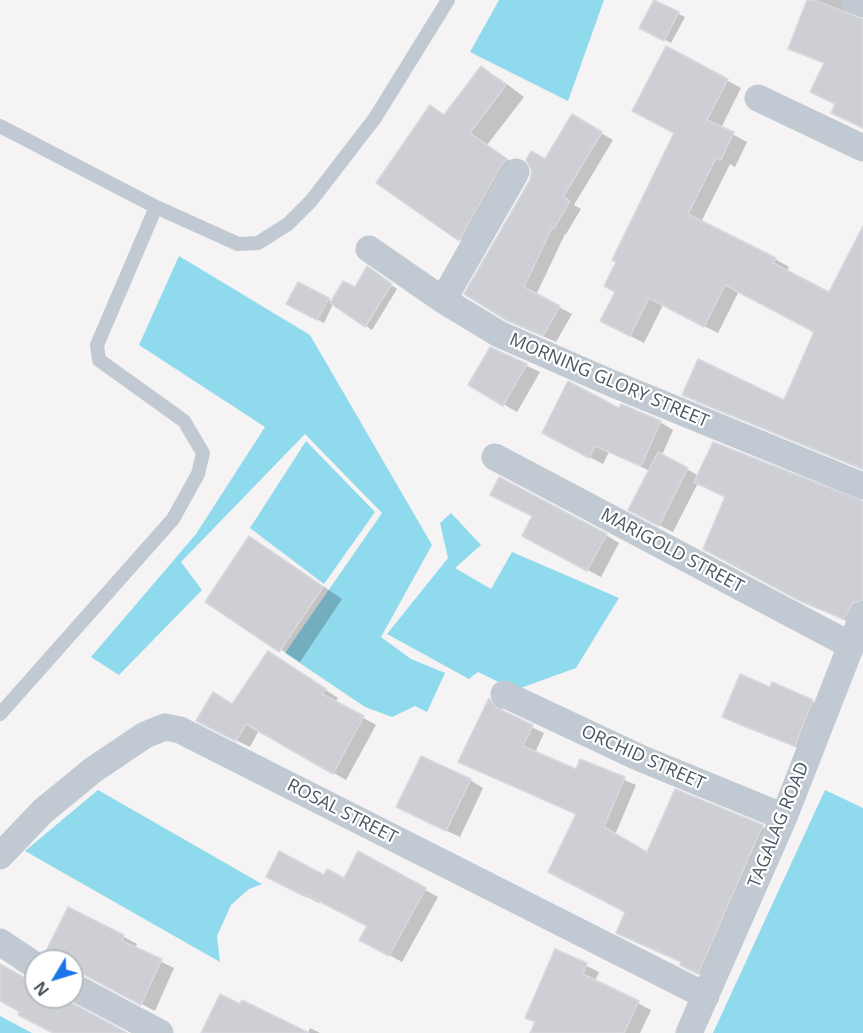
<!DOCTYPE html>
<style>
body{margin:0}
#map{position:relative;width:863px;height:1033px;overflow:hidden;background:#f5f3f3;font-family:"Open Sans",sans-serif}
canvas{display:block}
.north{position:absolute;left:24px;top:949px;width:60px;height:60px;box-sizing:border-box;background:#fff;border:2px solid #b7bbc0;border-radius:50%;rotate:232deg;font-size:16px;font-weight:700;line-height:24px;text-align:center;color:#4a5661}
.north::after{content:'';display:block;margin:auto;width:21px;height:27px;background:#1a73e8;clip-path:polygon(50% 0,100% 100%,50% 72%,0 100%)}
</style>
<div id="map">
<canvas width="863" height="1033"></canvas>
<div class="north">N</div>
</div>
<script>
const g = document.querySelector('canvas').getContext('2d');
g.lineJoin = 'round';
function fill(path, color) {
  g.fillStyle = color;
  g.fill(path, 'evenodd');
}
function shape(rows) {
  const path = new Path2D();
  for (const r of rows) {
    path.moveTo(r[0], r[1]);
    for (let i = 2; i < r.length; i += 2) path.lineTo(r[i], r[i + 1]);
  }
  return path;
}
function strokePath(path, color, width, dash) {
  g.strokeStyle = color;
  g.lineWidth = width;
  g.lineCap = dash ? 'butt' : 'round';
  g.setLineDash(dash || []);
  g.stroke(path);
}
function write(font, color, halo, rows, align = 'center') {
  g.font = font + ' "Open Sans",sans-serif';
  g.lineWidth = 4.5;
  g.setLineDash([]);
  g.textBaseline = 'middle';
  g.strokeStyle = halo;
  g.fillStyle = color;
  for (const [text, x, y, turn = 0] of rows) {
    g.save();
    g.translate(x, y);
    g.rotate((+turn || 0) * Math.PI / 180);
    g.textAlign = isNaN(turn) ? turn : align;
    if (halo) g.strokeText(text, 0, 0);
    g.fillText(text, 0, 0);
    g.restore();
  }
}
const water = shape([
 [499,0,604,0,568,101,470,52],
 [179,256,310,335,432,545,381,637,411,659,445,673,427,712,415,706,392,717,365,707,285,653,382,513,305,434,181,562,202,590,119,675,91,657,196,534,265,427,139,345],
 [306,441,375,512,324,584,250,528],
 [451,513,481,545,455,568,491,589,512,552,619,598,576,668,515,690,478,672,469,679,387,634,448,558,440,523],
 [98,790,262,884,249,889,231,905,217,936,220,962,25,851],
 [825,790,863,808,863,1033,713,1033],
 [0,1016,32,1033,0,1033]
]);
const shadow = shape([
 [808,0,854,0,851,11,854,18,863,20,863,128,825,64,790,48],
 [654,2,685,17,671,43,641,27],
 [667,48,741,88,721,128,747,142,735,167,730,164,701,222,775,259,789,267,786,272,829,294,863,232,863,470,697,402,683,394,785,402,816,332,739,291,718,333,663,305,644,343,615,328,616,291,676,133],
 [481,68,500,79,524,97,487,145,524,171,478,250,460,239,430,107,445,116],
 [572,116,613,140,574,205,581,209,566,234,565,234,536,295,572,314,556,342,520,326,466,294],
 [373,272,397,289,372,330,333,304,324,323,288,304,298,284,333,302,355,289],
 [490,349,540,372,517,412,470,385],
 [620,410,660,422,673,430,662,455,699,476,863,503,863,617,858,626,816,608,718,556,727,498,698,483,673,532,643,517,650,471,609,452,603,464,557,440],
 [606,535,619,543,601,577,537,543],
 [269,549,342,599,300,662,207,601],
 [269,652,338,698,335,702,376,725,346,780,259,730,250,747,211,728,233,706],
 [771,689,812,701,825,709,808,752,737,724,724,716],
 [489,700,501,707,507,715,544,733,535,753,576,771,581,761,636,785,615,835,648,854,676,791,762,827,774,834,710,980,694,971,683,963,627,912,577,815,460,762],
 [470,780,483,788,460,837,411,814],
 [359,853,438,897,402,962,361,939,368,926,321,901,319,903,281,884,325,877,345,880],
 [69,909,124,937,137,944,135,949,174,968,155,1011,94,979],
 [556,951,599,972,595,981,651,1010,640,1033,532,1033,536,1023,526,1017],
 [310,1028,320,1033,308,1033]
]);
const building = shape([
 [654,0,679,12,664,41,639,28,654,0],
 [807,0,814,0,863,19,863,128,831,113,835,104,810,92,824,63,788,49,807,0],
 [666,46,728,79,707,120,734,132,721,160,716,158,688,214,776,258,773,263,829,292,863,226,863,469,682,395,698,359,784,400,814,332,725,285,704,327,649,298,630,336,600,321,615,292,604,286,616,262,612,260,674,133,632,111,666,46],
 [481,66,506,85,470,133,507,159,502,164,459,241,376,183,430,105,444,115,481,66],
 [572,114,602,132,563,197,570,201,554,229,552,228,524,287,560,306,543,336,506,320,464,294,530,180,532,171,526,160,531,151,545,159,572,114],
 [367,266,392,284,365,327,330,303,343,281,355,287,367,266],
 [298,282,329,298,317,320,286,304,298,282],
 [490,347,527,364,503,406,468,385,490,347],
 [568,381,619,408,621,404,661,421,641,466,595,446,589,458,542,433,568,381],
 [713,442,863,501,863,600,853,603,844,619,800,601,703,549,725,497,694,482,713,442],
 [658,452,688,468,659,526,628,510,658,452],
 [499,477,607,534,587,571,522,536,532,516,490,495,499,477],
 [249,536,323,587,279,652,205,602,249,536],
 [268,651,326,689,322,694,364,716,333,774,246,724,236,741,196,721,213,692,232,704,268,651],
 [740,674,770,687,772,682,813,700,795,746,722,717,740,674],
 [489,698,497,708,533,725,523,746,576,769,580,759,625,777,604,827,647,852,675,789,763,825,698,974,680,965,681,962,616,933,625,912,548,872,576,814,458,762,489,698],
 [421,756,471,779,446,831,396,807,421,756],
 [279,851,324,875,327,869,344,878,358,851,426,888,389,956,359,940,367,926,307,895,306,897,266,877,279,851],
 [68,907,124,935,122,941,162,959,141,1005,79,972,72,970,72,961,51,961,45,953,68,907],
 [555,949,587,963,583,974,639,1001,624,1033,530,1033,535,1022,525,1018,555,949],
 [0,964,27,979,36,982,36,997,61,997,127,1033,53,1033,18,1015,20,1012,0,1001,0,964],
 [220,994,240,1004,242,1000,309,1033,201,1033,220,994]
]);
const service = shape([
 [0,126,156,207,238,244,258,243,288,224,311,201,375,118,448,0],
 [0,714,173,519,198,474,203,453,184,421,99,360,97,345,156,207]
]);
const minor = shape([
 [854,0,863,4],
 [758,98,863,148],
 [369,249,443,300,499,334,611,383,863,486],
 [443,300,516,172],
 [495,457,850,645],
 [504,694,640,758,784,817],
 [0,856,43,811,93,770,145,735,165,727,180,730,706,996],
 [0,942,36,966],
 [72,986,160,1033],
 [689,1033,784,817,863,615]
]);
const streetNames = [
 ["MORNING GLORY STREET",609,381,23],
 ["MARIGOLD STREET",672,551,28],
 ["ORCHID STREET",643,758,24],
 ["ROSAL STREET",342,812,27],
 ["TAGALAG ROAD",779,825,-68]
];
fill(water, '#90daee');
fill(shadow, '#0003');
fill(building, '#cdcfd5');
strokePath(building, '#d7d9de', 1.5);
strokePath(service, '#c1cad2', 14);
strokePath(minor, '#c1cad2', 27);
write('18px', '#4a5661', '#fff', streetNames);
</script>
